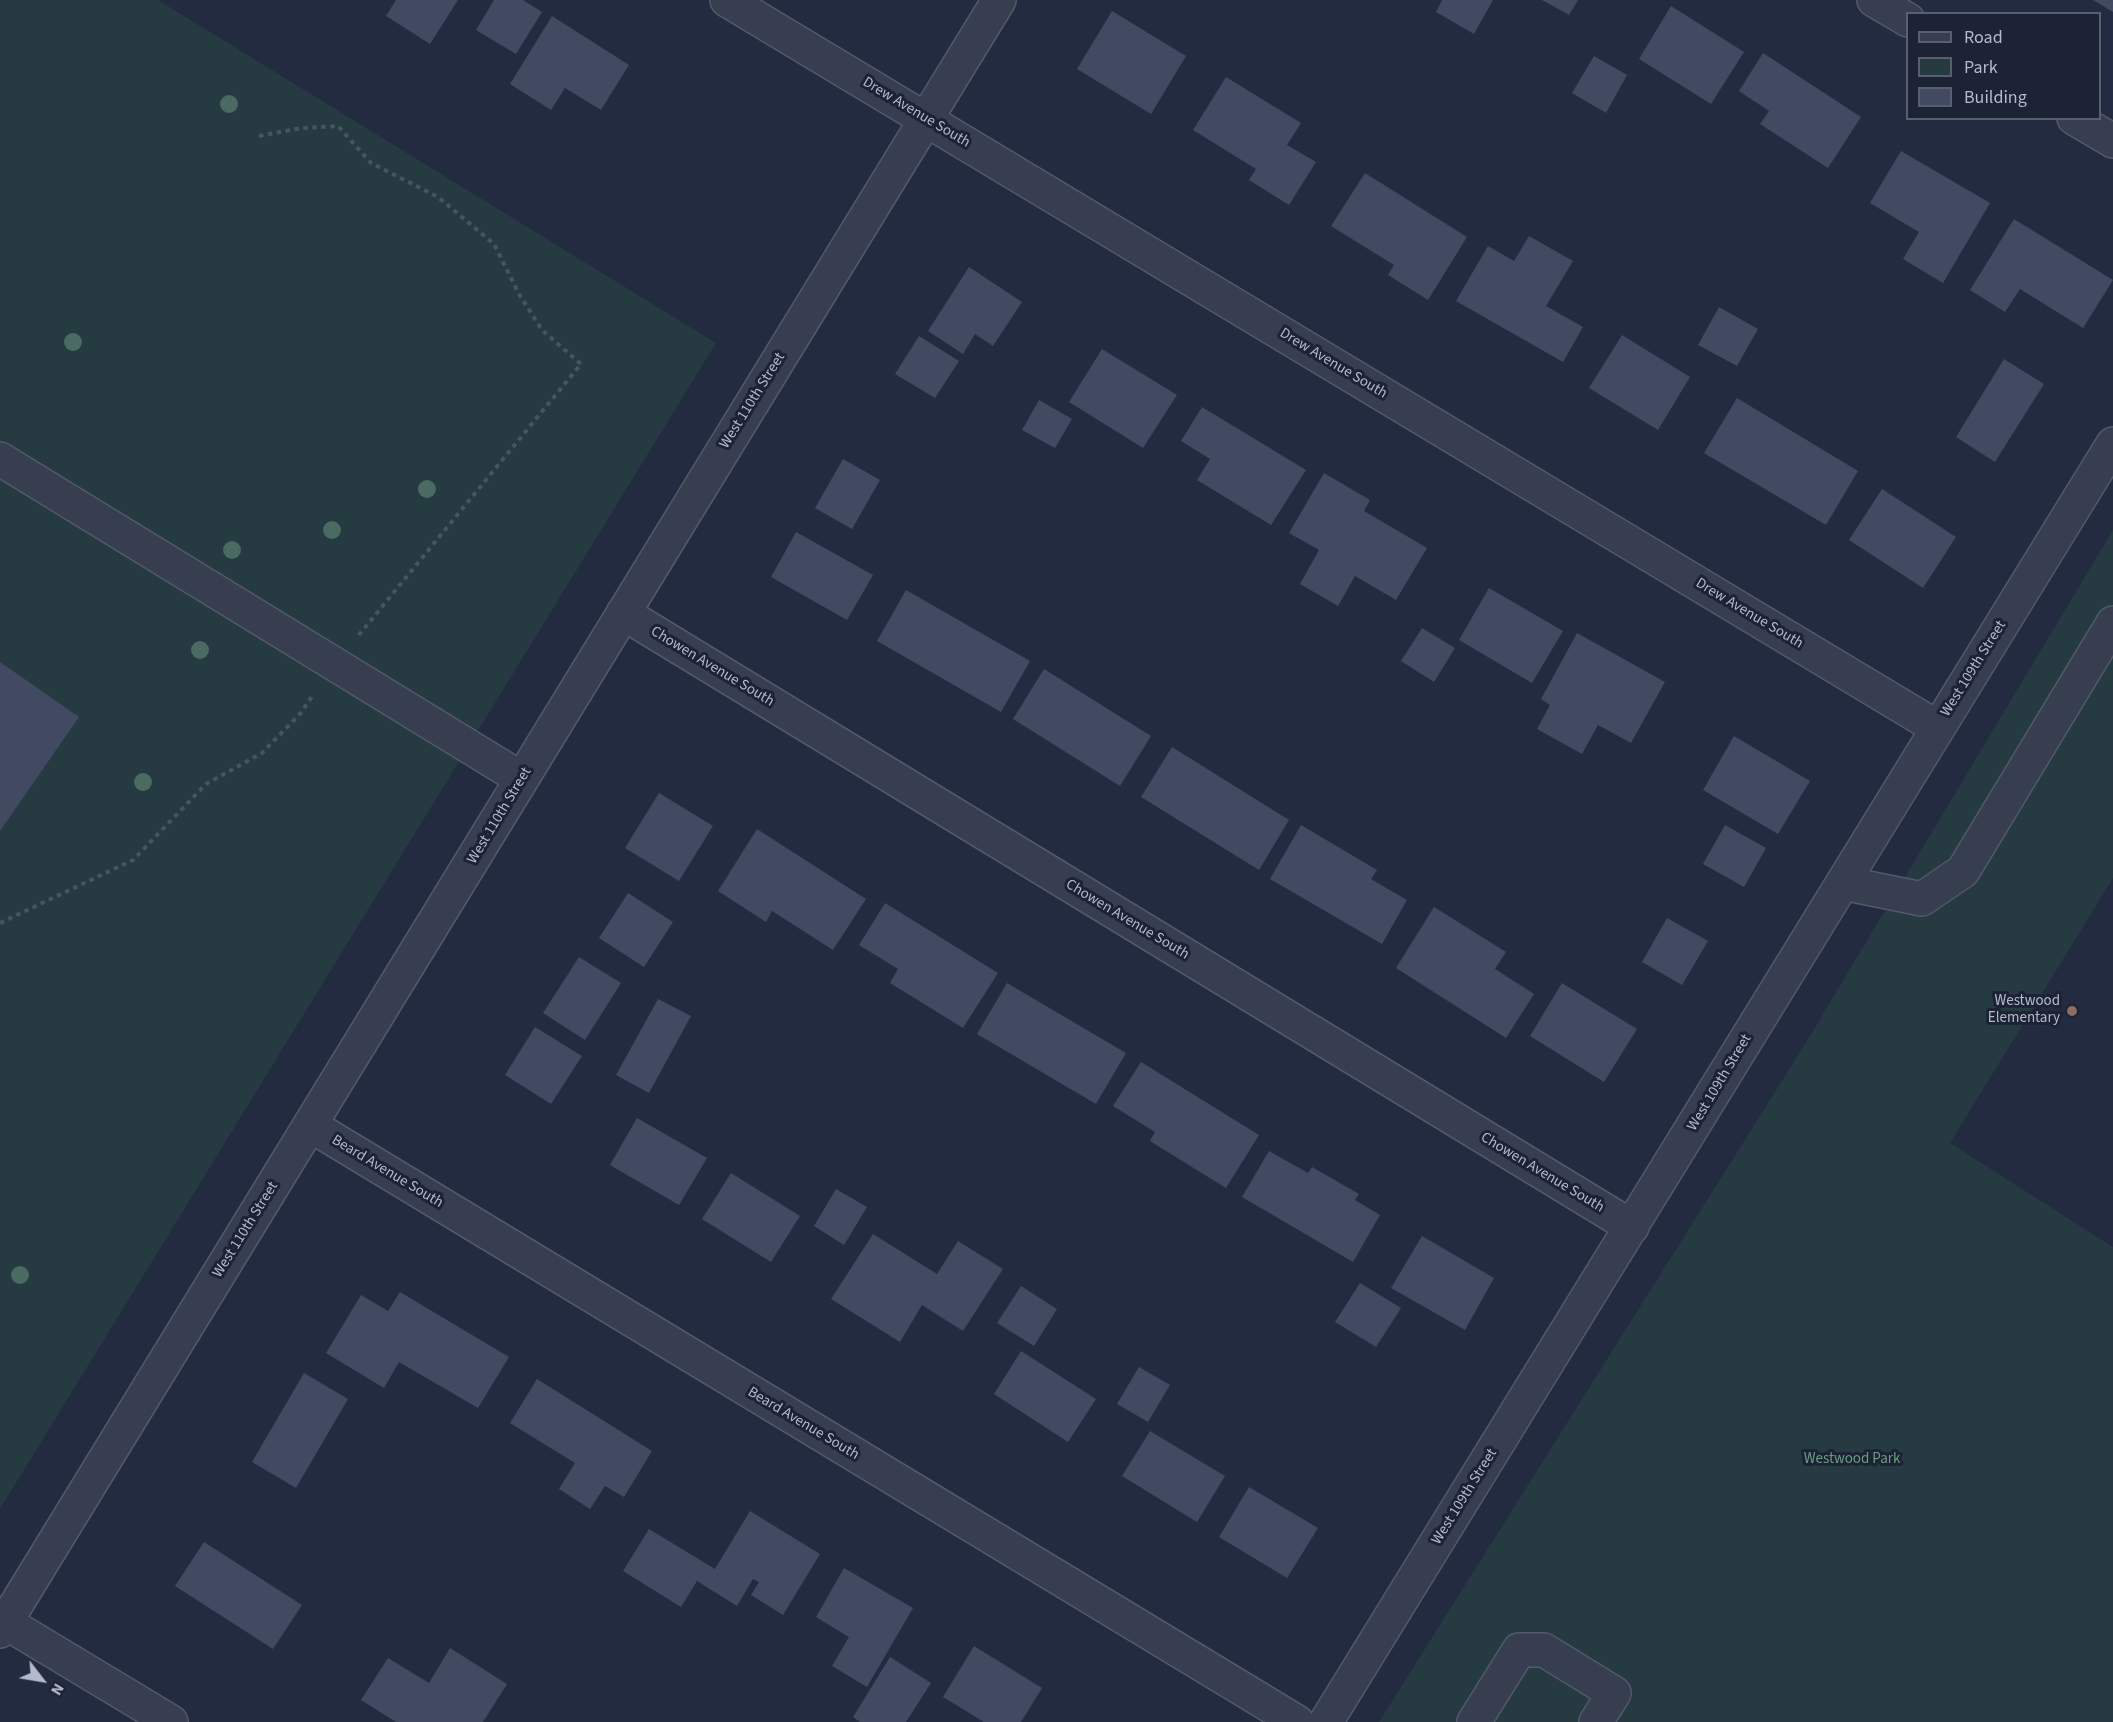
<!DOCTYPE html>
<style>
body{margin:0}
#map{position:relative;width:2113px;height:1722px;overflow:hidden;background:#232b40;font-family:"Source Sans 3",sans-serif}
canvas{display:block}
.legend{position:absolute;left:1906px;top:12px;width:195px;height:108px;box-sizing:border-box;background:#1c2335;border:2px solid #595f71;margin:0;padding:8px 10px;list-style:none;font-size:18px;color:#b4b9cb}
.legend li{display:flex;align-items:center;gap:12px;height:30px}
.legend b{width:30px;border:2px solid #595f71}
.north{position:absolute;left:12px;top:1650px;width:60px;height:60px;-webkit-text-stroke:4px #1c2335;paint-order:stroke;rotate:121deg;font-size:16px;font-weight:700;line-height:24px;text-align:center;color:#b4b9cb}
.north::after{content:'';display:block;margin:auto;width:21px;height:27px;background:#b4b9cb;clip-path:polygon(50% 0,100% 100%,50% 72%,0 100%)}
</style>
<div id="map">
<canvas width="2113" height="1722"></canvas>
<ul class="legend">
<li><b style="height:8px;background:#373e50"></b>Road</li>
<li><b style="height:16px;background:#253a41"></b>Park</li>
<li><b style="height:16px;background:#424a62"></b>Building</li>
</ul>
<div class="north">N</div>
</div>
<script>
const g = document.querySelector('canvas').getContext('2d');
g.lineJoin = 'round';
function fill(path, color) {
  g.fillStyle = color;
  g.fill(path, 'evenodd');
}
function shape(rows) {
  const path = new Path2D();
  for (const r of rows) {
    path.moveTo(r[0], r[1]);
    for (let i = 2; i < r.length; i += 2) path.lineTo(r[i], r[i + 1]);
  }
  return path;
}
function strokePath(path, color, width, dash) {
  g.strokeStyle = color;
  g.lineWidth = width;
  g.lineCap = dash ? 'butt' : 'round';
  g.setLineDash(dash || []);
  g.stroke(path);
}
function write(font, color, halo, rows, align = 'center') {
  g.font = font + ' "Source Sans 3",sans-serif';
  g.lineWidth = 6;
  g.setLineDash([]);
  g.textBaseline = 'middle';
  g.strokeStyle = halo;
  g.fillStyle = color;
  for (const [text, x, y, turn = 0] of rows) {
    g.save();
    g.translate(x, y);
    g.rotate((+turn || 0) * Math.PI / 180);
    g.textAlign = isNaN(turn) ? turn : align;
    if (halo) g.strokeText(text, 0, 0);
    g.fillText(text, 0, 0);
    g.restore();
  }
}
const green = shape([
 [0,0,158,0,716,343,0,1509],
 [2113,530,2113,878,1950,1143,2113,1247,2113,1722,1379,1722,1802,1049]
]);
const building = shape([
 [396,0,458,0,430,44,386,16],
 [494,0,523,0,542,12,516,54,476,30],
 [1442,0,1493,0,1474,34,1436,12],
 [1542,0,1578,0,1569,15],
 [2093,0,2113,0,2113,12],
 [1671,6,1744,52,1711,104,1639,59],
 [1112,11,1186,56,1151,114,1077,69],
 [552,16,629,65,601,110,565,88,551,110,510,84],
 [1763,53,1861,117,1828,168,1760,124,1769,111,1739,91],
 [1594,56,1627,75,1606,113,1572,93],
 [1226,77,1301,123,1287,145,1316,162,1289,205,1249,180,1256,169,1193,130],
 [1901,151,1990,203,1943,283,1903,259,1919,232,1870,203],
 [1365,173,1467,237,1428,300,1388,275,1394,265,1331,226],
 [2014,219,2113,280,2083,328,2020,289,2005,312,1970,290],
 [1529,236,1573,261,1546,306,1583,327,1563,362,1456,301,1488,246,1514,261],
 [969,267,1022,302,993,346,975,334,963,354,928,331],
 [1719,307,1758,329,1737,366,1698,345],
 [1622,335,1690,377,1658,430,1589,388],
 [919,336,959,361,935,398,895,374],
 [1102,349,1177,395,1143,448,1069,402],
 [2004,359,2044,384,1995,462,1956,437],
 [1737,398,1858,471,1826,525,1704,453],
 [1039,400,1072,419,1055,448,1022,430],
 [1202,407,1306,470,1271,525,1197,480,1210,459,1181,441],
 [843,459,880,480,852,529,815,508],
 [1324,473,1370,500,1364,511,1427,548,1396,600,1355,576,1338,606,1300,584,1319,550,1289,533],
 [1882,489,1956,537,1923,588,1849,540],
 [796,532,873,575,847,620,771,577],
 [1489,588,1563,631,1532,683,1459,640],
 [906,590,1030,661,1001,712,877,641],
 [1422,628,1455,648,1434,682,1401,661],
 [1577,633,1665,682,1631,743,1598,725,1582,754,1537,729,1550,705,1541,699],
 [0,662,79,717,0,831],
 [1044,669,1151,736,1120,786,1013,719],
 [1734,736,1810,781,1778,834,1703,790],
 [1172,747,1289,820,1259,870,1141,797],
 [659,793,713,826,679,881,625,848],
 [1301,825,1377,870,1371,879,1407,900,1382,944,1270,879],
 [1725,825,1766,848,1744,887,1703,864],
 [757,829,866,899,833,950,772,911,766,922,718,891],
 [628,893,673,922,644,967,599,938],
 [885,903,998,973,963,1028,890,983,898,969,859,945],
 [1434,907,1506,952,1495,969,1534,994,1506,1038,1396,968],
 [1667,918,1708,941,1682,985,1642,962],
 [579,957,621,983,585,1040,543,1013],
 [1007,983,1126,1053,1096,1104,977,1034],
 [1562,983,1637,1029,1604,1082,1530,1036],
 [658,999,691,1016,649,1093,616,1075],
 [535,1027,582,1056,551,1104,505,1075],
 [1141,1062,1259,1135,1226,1188,1150,1141,1155,1132,1113,1106],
 [637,1118,707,1158,679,1205,610,1165],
 [1269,1151,1308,1173,1312,1167,1359,1194,1355,1200,1380,1215,1353,1262,1242,1197],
 [731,1173,800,1216,771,1262,702,1219],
 [836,1189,867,1207,844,1245,814,1226],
 [873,1234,937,1274,958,1241,1003,1269,963,1331,922,1305,900,1342,831,1299],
 [1422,1236,1494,1278,1465,1330,1391,1288],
 [1360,1283,1401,1308,1376,1347,1335,1322],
 [1021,1286,1057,1309,1034,1346,997,1323],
 [400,1292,509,1357,478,1408,399,1362,384,1388,326,1353,361,1295,388,1311],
 [1021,1351,1096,1399,1068,1442,994,1394],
 [1139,1367,1170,1385,1148,1422,1117,1404],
 [304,1373,348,1399,296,1488,252,1462],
 [537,1379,652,1451,624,1497,605,1486,590,1509,559,1489,575,1463,510,1423],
 [1150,1431,1225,1476,1197,1522,1122,1476],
 [1249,1487,1318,1528,1287,1578,1219,1537],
 [750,1511,820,1554,783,1615,751,1595,759,1582,753,1579,737,1606,697,1581,681,1607,623,1571,649,1529,715,1569],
 [204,1542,302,1605,273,1649,175,1586],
 [844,1568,913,1608,867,1687,832,1666,849,1637,816,1617],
 [974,1646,1042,1688,1021,1722,984,1722,943,1697],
 [450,1648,507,1684,483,1722,396,1722,361,1700,388,1658,429,1683],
 [890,1657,931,1683,906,1722,860,1722,853,1717]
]);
const path = shape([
 [259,136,301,128,338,126,371,163,438,197,494,244,519,294,542,330,581,364,358,636],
 [0,923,133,860,206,784,262,753,300,714,313,695]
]);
const minor = shape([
 [727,0,1938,728],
 [1874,0,1908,20],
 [2074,118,2113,141],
 [0,459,522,779],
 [623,613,1632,1227],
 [1843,883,1922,899,1963,871,2113,623],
 [310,1125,1297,1722],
 [5,1622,171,1722],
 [0,1631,999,0],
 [1326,1722,2113,444],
 [1474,1722,1519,1650,1544,1650,1614,1693,1596,1722]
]);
const trees = [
 [229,104],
 [73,342],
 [427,489],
 [332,530],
 [232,550],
 [200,650],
 [143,782],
 [20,1275]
];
const markers = [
 [2072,1011,6,"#8d6e63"]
];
const streetNames = [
 ["Drew Avenue South",916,113,31],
 ["Drew Avenue South",1333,364,31],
 ["West 110th Street",753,401,-58],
 ["Drew Avenue South",1749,614,31],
 ["Chowen Avenue South",712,667,31],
 ["West 109th Street",1974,669,-58],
 ["West 110th Street",500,816,-59],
 ["Chowen Avenue South",1127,920,31],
 ["West 109th Street",1720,1083,-59],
 ["Beard Avenue South",387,1172,31],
 ["Chowen Avenue South",1542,1173,31],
 ["West 110th Street",246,1230,-58],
 ["Beard Avenue South",803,1424,31],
 ["West 109th Street",1465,1497,-58]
];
const poiNames = [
 ["Westwood",2060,1002],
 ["Elementary",2060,1019]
];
const parkNames = [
 ["Westwood Park",1852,1460]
];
fill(green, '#253a41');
fill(building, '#424a62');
strokePath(minor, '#52596b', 36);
strokePath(path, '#43575e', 4, [4.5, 4.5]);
strokePath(minor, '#373e50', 33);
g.fillStyle = '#4a6a62';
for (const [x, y] of trees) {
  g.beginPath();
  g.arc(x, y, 9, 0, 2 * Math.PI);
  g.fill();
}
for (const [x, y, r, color] of markers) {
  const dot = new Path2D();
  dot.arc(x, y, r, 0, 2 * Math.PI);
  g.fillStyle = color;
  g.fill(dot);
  strokePath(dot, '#1c2335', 2);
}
write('15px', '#b4b9cb', '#1c2335', streetNames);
write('15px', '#b4b9cb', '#1c2335', poiNames, 'right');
write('15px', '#699d7d', '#1c2335', parkNames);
</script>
